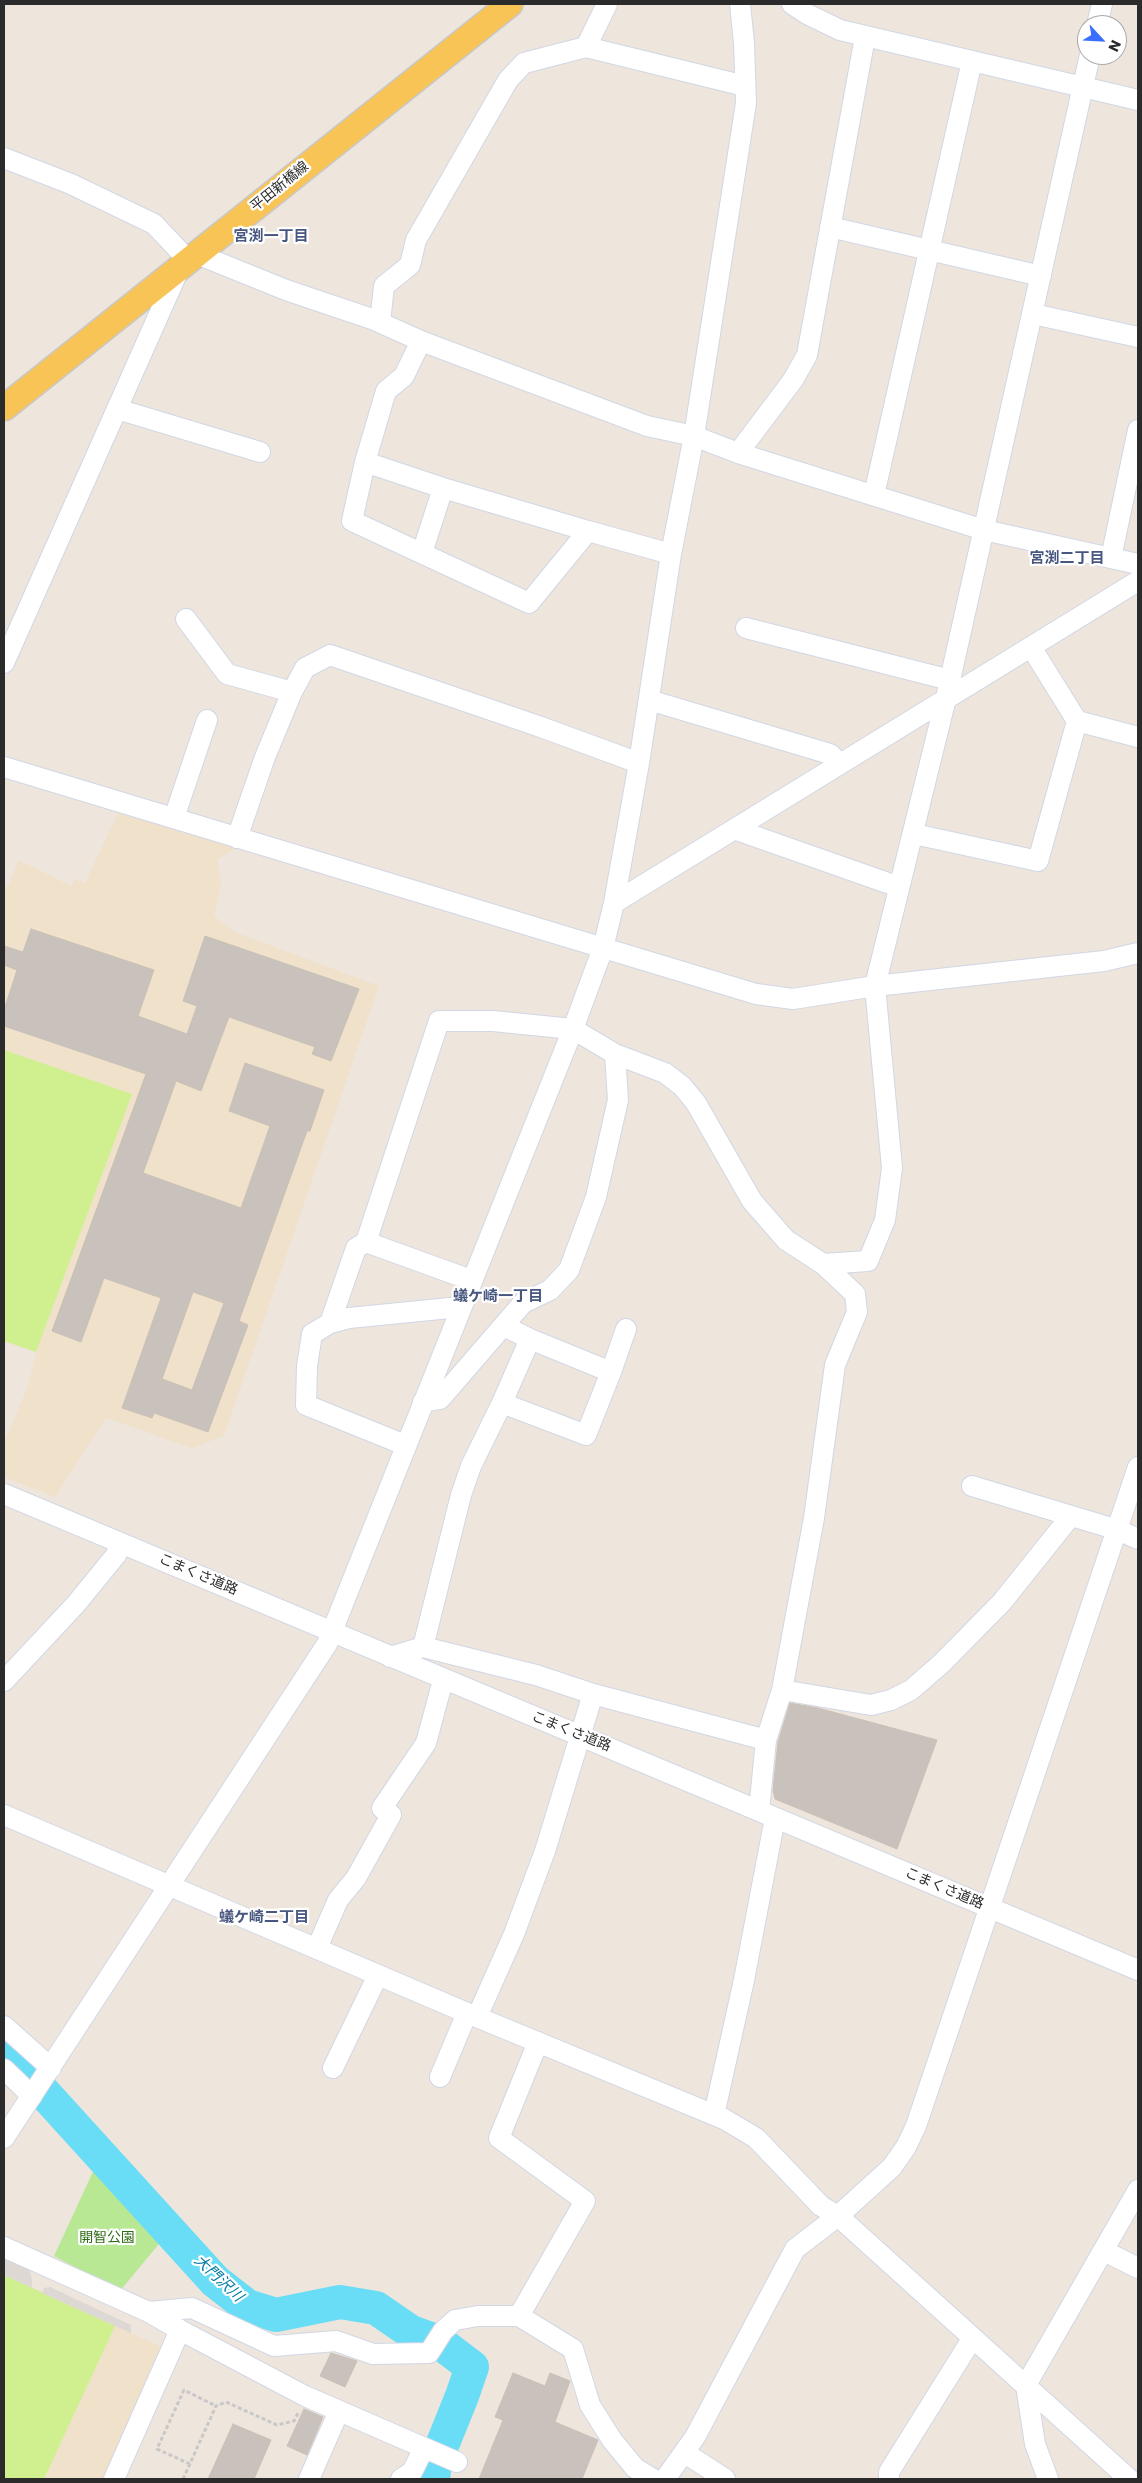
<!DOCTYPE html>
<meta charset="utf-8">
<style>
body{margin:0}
#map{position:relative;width:1142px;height:2483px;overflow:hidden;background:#eee5dc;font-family:Poppins,sans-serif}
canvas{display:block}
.frame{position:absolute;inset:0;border:5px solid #2b2b2b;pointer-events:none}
.north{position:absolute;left:1077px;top:15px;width:50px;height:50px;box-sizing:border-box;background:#fff;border:1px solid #aaa;border-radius:50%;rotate:115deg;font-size:14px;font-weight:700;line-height:20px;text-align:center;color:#2b2b2b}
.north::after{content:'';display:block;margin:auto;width:18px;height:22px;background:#386fff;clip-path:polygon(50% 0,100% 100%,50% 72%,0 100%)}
</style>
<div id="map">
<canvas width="1142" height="2483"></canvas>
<div class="frame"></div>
<div class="north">N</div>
</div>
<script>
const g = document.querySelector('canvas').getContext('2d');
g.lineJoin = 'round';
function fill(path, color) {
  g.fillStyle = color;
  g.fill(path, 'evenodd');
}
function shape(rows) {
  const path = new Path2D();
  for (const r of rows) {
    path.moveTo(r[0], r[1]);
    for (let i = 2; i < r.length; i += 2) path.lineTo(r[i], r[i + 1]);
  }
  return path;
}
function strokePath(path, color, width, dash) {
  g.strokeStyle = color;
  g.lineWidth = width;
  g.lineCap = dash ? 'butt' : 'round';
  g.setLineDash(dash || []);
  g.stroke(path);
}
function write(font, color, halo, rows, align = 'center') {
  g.font = font + ' Poppins,"Noto Sans JP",sans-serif';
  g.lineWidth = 4.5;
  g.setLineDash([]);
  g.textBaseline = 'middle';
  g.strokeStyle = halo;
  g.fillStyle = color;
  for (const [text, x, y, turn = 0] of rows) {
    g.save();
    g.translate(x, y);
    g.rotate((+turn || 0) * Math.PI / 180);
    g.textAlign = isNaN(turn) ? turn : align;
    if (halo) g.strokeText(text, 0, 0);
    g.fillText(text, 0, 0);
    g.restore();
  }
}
const education = shape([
 [118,813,236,848,217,860,221,885,214,916,235,932,379,986,224,1436,192,1448,106,1418,55,1497,4,1477,4,1444,28,1386,36,1352,4,1341,4,886,8,887,19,860,71,886,75,879,85,883],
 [4,2275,164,2348,103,2479,4,2479]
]);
const green = shape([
 [97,2163,163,2239,120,2291,54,2256]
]);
const pitch = shape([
 [4,1050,132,1094,36,1352,4,1341],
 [4,2275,115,2326,44,2479,4,2479]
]);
const plaza = shape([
 [4,2256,29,2268,32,2280,32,2288,4,2275],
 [50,2287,131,2325,131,2333,42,2293,44,2288]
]);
const river = shape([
 [4,2049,215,2281,247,2306,276,2315,340,2302,376,2308,411,2332,439,2342,472,2367,462,2396,435,2463,433,2479]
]);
const building = shape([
 [31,929,154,970,138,1016,187,1034,197,1006,183,1001,205,936,359,989,331,1061,312,1054,315,1047,229,1017,201,1091,176,1081,143,1173,241,1208,270,1126,229,1111,245,1063,324,1090,310,1131,307,1131,239,1321,248,1325,208,1432,154,1413,152,1418,122,1408,161,1298,104,1278,81,1342,52,1331,146,1074,4,1026,4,1010,17,970,4,965,4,946,23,952,31,929],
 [193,1292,224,1303,192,1390,162,1379,193,1292],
 [790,1703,818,1708,937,1740,897,1849,775,1799,773,1790,778,1742,790,1703],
 [331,2353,357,2361,345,2387,320,2376,331,2353],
 [513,2373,545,2386,550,2373,570,2381,555,2422,598,2440,582,2479,479,2479,503,2420,495,2417,513,2373],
 [304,2409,323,2417,307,2455,287,2446,304,2409],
 [233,2424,271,2440,254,2479,208,2479,233,2424]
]);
const path = shape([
 [190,2464,157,2449,184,2390,216,2406],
 [183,2479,216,2406,226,2402,277,2425,294,2421,298,2413]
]);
const minor = shape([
 [792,4,807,14,840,30,1138,100],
 [1097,25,1102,4],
 [586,47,745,86],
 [4,158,71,184,154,224,189,261],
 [830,227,1041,276],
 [197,254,286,290,372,319,421,341,647,426,694,436,738,453,984,530,1138,564],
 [1033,314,1138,337],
 [380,322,384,286,410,265,416,240,508,80,524,63,586,47,607,4],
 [421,341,404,376,386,391,365,462,352,521,529,603,588,531,671,554],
 [117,409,260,452],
 [738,453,793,380,807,355,865,37],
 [365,462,443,488,588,531],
 [874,495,972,61],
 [422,553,443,488],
 [1111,558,1138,430],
 [186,619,227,674,292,692],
 [746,628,950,680],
 [1031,647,1077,721,1138,737],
 [4,663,180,267],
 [649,700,830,754,840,764],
 [4,767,756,994,793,999,875,986,1104,961,1138,953],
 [174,818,207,720],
 [734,829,899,887],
 [914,834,1038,861,1077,721],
 [237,838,265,757,292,692,305,668,330,655,538,726,639,763],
 [614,903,1138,581],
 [366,1242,471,1280],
 [823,1264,868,1261,885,1220,892,1168,875,986,946,698,1090,55],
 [330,1323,356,1248,366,1242,439,1021,493,1021,573,1029,615,1054,665,1073,682,1086,696,1103,752,1201,786,1240,823,1264,855,1294,857,1312,835,1365,814,1518,782,1690,766,1740,759,1811],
 [611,1372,626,1329],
 [423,1402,440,1399,523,1303,550,1290,569,1270,596,1197,618,1100,615,1054],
 [502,1403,586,1435,611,1372,530,1339],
 [405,1445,306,1405,307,1366,312,1334,330,1323,349,1318,460,1307],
 [972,1486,1118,1530,1138,1539],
 [4,1494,1138,1970],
 [423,1647,461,1495,471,1466,502,1403,530,1339,504,1326],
 [390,1657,423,1647,536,1675,593,1694,766,1740],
 [4,1681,76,1604,116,1555,121,1544],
 [782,1690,871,1705,891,1700,911,1690,942,1663,1002,1602,1070,1517],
 [4,1815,467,2013,724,2119,756,2138,821,2206,838,2216,1129,2479],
 [317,1948,338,1900,356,1878,391,1815,382,1808,426,1743,443,1680],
 [477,2017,514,1934,545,1851,593,1694],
 [4,2026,51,2068],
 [333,2068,378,1975],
 [4,2069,32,2096],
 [440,2077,467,2013],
 [714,2115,744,1980,775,1818],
 [4,2138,327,1644,573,1029,603,948,614,903,639,763,671,554,694,436,746,103,744,43,740,4],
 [4,2247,149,2312,180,2330,114,2479],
 [1104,2251,1138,2268],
 [149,2312,192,2308,274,2346,336,2341,373,2354,429,2353,443,2331,455,2320,478,2316,519,2316,573,2349,590,2405,612,2440,635,2468,653,2479],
 [519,2316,585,2201,499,2138,538,2042],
 [180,2330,305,2396,457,2462],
 [685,2453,725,2479],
 [309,2479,339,2411],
 [401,2479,412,2472,424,2448],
 [665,2479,695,2437,795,2249,838,2216,892,2167,906,2147,916,2126,1138,1467],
 [889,2479,889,2472,972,2339],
 [1048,2479,1035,2444,1026,2385,1138,2190]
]);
const major = shape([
 [4,408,510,4]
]);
const streetNames = [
 ["平田新橋線",280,187,-39],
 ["こまくさ道路",198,1575,23],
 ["こまくさ道路",571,1732,22],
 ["こまくさ道路",944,1889,23]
];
const parkNames = [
 ["開智公園",107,2238]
];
const neighbourhoodNames = [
 ["宮渕一丁目",271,237],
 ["宮渕二丁目",1067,559],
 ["蟻ケ崎一丁目",498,1297],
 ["蟻ケ崎二丁目",264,1918]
];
const waterNames = [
 ["大門沢川",218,2279,43]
];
fill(education, '#f0e1cb');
fill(green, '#b9e895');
fill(pitch, '#d0f090');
fill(plaza, '#ded8d4');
strokePath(river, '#69ddf6', 34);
fill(building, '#c9c2bc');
strokePath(building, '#c9c1b6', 1);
strokePath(minor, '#d1d7e5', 22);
strokePath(major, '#c8c8c8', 28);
strokePath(path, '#c8c8c8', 3, [4, 2.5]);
strokePath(minor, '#fff', 20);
strokePath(major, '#f9c456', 25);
write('14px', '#2b2b2b', '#fff', streetNames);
write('14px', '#306d16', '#fff', parkNames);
write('bold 15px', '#48577f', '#fff', neighbourhoodNames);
write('italic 15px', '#057da5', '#fff', waterNames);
</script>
